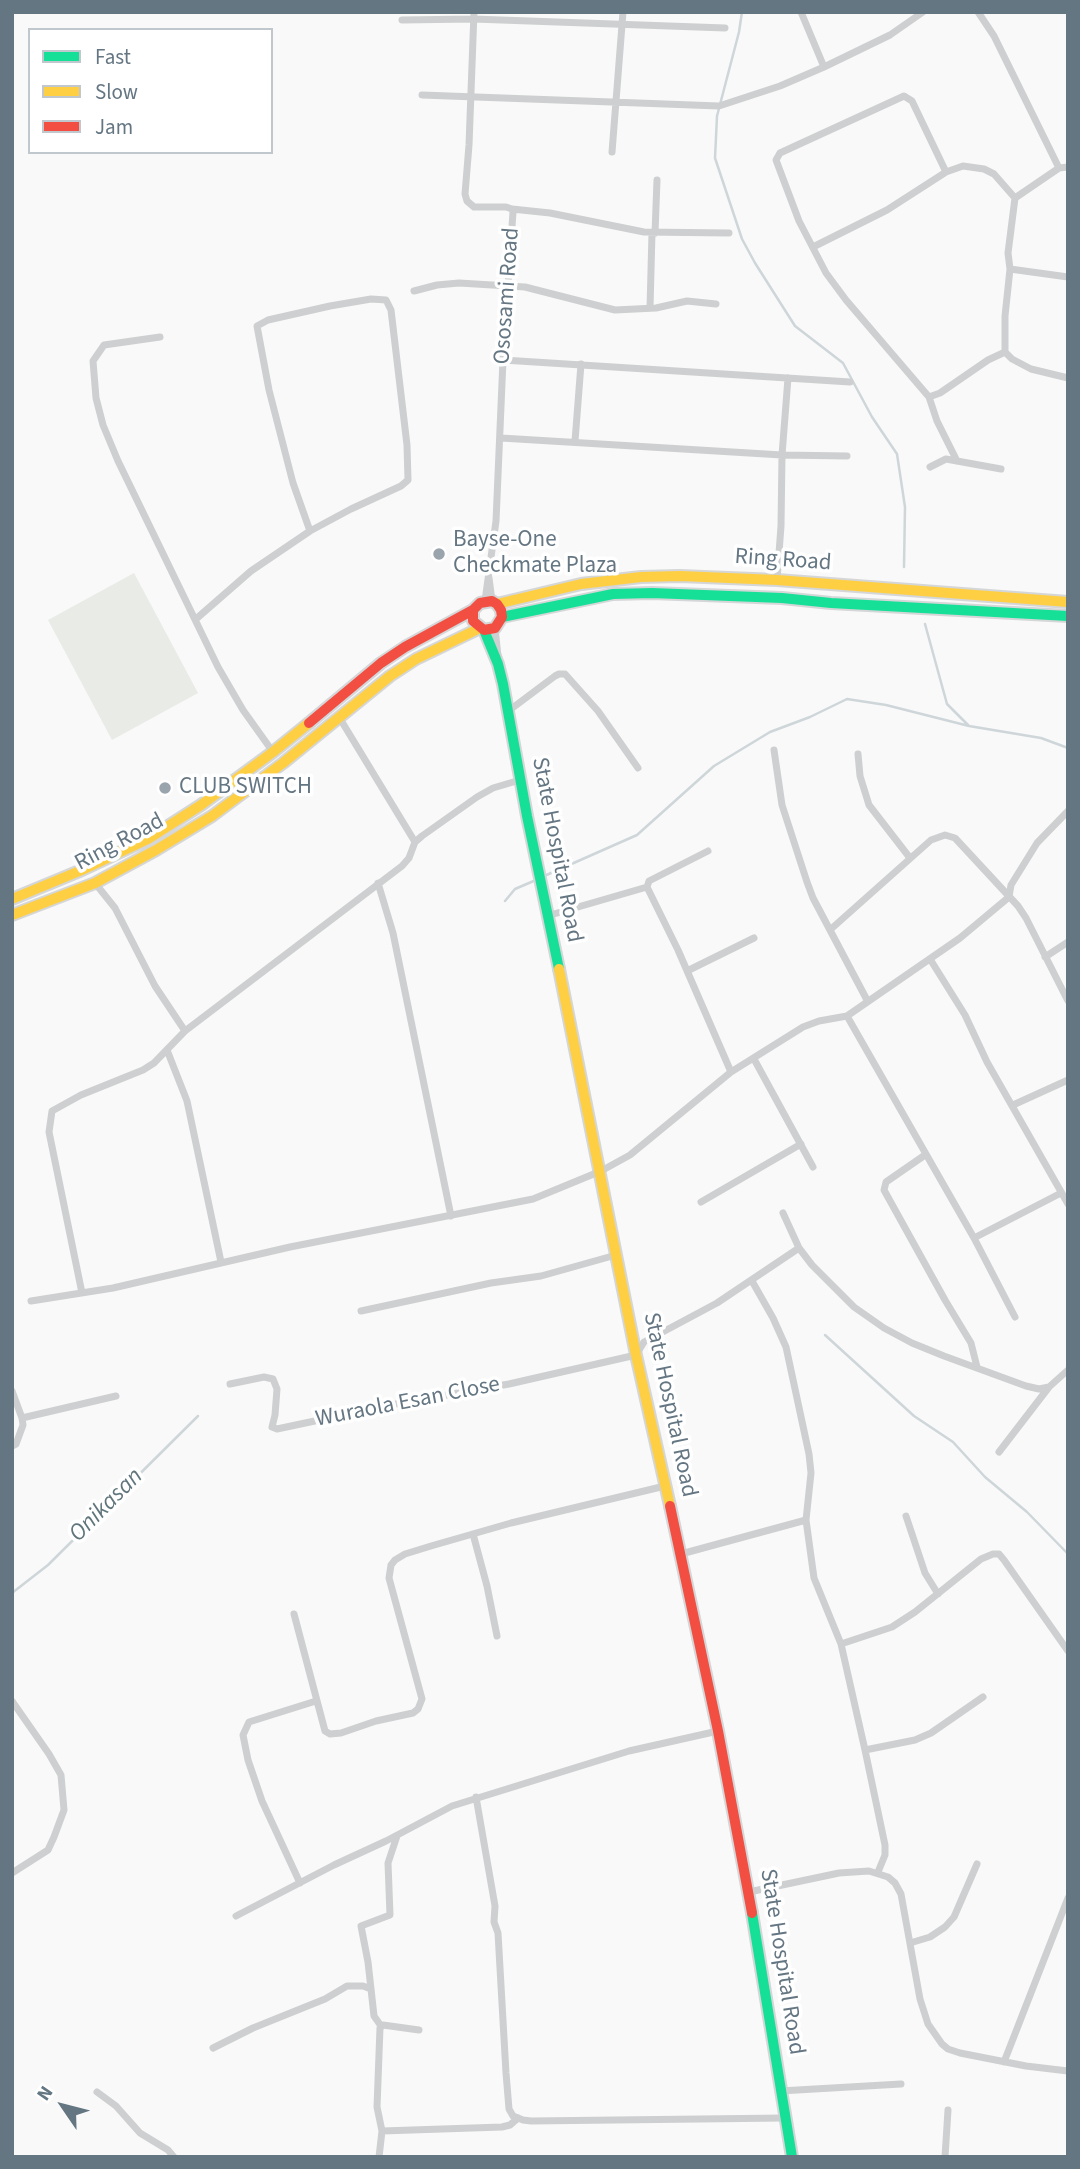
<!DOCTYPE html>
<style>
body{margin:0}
#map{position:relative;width:1080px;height:2169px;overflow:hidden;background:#f9f9f9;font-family:"Source Sans 3",sans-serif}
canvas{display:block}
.frame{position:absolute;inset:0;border:14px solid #657683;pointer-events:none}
.legend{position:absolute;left:28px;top:28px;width:245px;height:126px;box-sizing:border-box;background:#fff;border:2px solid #c1c8cd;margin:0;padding:9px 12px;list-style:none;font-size:21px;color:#657683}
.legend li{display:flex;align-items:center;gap:14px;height:35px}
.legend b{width:35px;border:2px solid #c1c8cd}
.north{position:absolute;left:28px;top:2071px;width:70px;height:70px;-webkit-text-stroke:5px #fff;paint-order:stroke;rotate:305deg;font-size:19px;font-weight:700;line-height:28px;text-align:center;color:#657683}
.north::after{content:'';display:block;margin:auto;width:24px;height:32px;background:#657683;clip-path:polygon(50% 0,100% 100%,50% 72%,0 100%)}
</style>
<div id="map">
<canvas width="1080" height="2169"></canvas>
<div class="frame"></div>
<ul class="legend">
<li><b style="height:9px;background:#16e098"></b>Fast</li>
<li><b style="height:9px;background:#ffcf43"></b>Slow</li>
<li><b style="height:9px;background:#f24e42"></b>Jam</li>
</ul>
<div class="north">N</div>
</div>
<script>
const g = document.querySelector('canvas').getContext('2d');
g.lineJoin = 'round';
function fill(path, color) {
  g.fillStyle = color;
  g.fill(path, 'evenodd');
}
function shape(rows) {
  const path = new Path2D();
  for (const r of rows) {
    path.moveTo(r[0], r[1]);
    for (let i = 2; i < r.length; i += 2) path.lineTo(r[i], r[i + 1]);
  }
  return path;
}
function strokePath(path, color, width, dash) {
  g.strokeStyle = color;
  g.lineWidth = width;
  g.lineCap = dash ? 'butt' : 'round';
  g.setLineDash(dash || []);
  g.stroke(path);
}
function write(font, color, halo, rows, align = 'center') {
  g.font = font + ' "Source Sans 3",sans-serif';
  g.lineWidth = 7;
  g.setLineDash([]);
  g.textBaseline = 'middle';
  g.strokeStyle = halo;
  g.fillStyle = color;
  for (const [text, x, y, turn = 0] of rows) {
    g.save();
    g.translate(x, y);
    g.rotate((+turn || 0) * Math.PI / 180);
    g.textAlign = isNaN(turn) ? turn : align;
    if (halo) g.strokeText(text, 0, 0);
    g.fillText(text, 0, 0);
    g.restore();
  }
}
const green = shape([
 [134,573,198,693,112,740,48,620]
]);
const stream = shape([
 [742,12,739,32,717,116,715,158,742,239,755,263,795,326,843,363,872,417,897,454,905,507,904,567],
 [925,624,947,704,969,726,1041,738,1068,748],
 [542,877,637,835,714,766,770,732,810,717,847,699,886,705,969,726],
 [505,901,515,889,536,880],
 [825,1335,914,1416,953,1442,985,1477,1027,1512,1068,1554],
 [12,1593,48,1565,198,1416]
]);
const street = shape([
 [474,12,469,145,465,194,467,201,474,207,506,207,512,209,513,212,503,360,496,521,485,601],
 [801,12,824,67],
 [978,12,994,36,1059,168],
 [402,20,473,19,725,28],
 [422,95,719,106,780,86,824,67,890,35,923,12],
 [612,152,623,12],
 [946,172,912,101,904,96,793,147,780,153,776,160,799,221,826,273,846,300,929,397,940,393,988,360,1005,352],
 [1015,198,1059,168,1068,167],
 [512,209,550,213,644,232,729,233],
 [655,233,657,180],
 [813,247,887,210,946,172,963,166,984,169,994,174,1015,198,1008,253,1010,269,1005,316,1005,352,1012,359,1031,369,1068,378],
 [1010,269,1068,277],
 [414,291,437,285,459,283,525,287,615,310,656,308,687,301,716,304],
 [650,308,652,233],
 [160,337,104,345,93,361,96,398,103,425,118,461,218,667,243,710,273,752],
 [503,360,850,382],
 [929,397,937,421,957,461],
 [501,438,782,455,847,456],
 [575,441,581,364],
 [930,467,946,459,1001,469],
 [489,578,492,601],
 [777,580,781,526,782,455,788,378],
 [196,619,251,571,310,531,351,509,401,486,408,480,407,445,391,310,386,300,371,299,330,306,268,320,257,326,269,390,293,483,310,531],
 [495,628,498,656],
 [507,712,555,676,559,674,565,674,598,711,638,768],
 [339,717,415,842],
 [774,750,782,805,807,882,813,898,867,1000],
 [858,754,860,776,869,805,910,858],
 [95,883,115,908,155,986,185,1031],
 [378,883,393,933,451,1216],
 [647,887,678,950,731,1072],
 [547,916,647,887,649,881,708,851],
 [831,929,931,840,945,835,955,838,1018,906,1026,918,1068,1001],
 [1045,957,1068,942],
 [930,959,965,1015,987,1062,1068,1204],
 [687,971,754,938],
 [847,1016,974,1238,1015,1317],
 [167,1050,187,1101,221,1262],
 [754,1059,813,1167],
 [1013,1105,1068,1080],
 [925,1155,886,1182,884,1190,945,1300,971,1343,977,1367],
 [701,1202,801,1144],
 [783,1213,799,1248,812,1265,854,1307,884,1328,912,1343,944,1356,1026,1386,1039,1389,1049,1387,1068,1370],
 [974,1238,1061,1193],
 [752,1281,773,1318,786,1347,809,1454,811,1473,806,1520,814,1578,841,1644,865,1750,885,1845,885,1855,878,1872],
 [82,1293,49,1132,52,1111,81,1095,143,1070,154,1063,185,1031,402,866,409,858,415,842,422,836,477,797,493,788,520,780],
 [31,1301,113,1288,290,1247,533,1199,601,1171,630,1155,731,1072,803,1027,819,1021,847,1016,960,938,1009,897,1011,885,1037,843,1068,811],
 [361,1311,491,1283,541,1276,616,1255],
 [230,1384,264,1377,273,1379,277,1389,275,1415,272,1427,277,1429,390,1405,509,1384,636,1355,644,1342,717,1303,799,1248],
 [12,1391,22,1418,23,1425,16,1444,12,1446],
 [22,1418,116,1396],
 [999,1452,1049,1387],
 [906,1516,925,1573,938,1594],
 [473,1534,487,1586,497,1636],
 [681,1554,806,1520],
 [294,1614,325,1731,330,1734,341,1733,376,1721,413,1713,418,1709,422,1699,389,1578,391,1565,395,1560,405,1554,431,1546,511,1523,665,1486],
 [841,1644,892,1627,915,1612,981,1559,993,1554,999,1554,1004,1560,1068,1651],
 [12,1701,49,1754,61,1775,64,1810,54,1837,48,1850,12,1873],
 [865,1750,915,1740,931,1733,983,1697],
 [476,1797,495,1906,494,1922,498,1933,506,2073,509,2109,513,2116,523,2120,531,2121,784,2118],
 [300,1883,262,1801,248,1760,243,1735,249,1722,316,1701],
 [749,1892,839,1873,869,1871,888,1877,895,1883,901,1894,920,1999,928,2024,942,2044,948,2049,960,2053,1026,2066,1068,2071],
 [236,1916,334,1865,386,1841,452,1806,629,1751,718,1731],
 [910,1943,930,1937,945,1927,954,1917,977,1864],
 [371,1989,368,1962,361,1926,390,1915,388,1863,397,1836],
 [213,2048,253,2028,325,1999,347,1986,363,1986,371,1989,374,2016,381,2026],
 [1004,2062,1068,1898],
 [780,2091,901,2084],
 [97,2092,116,2106,140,2133,168,2150,174,2157],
 [382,2131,502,2127,510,2125,518,2118],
 [379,2157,382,2131,377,2107,380,2028,383,2025,419,2030],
 [945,2157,948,2110]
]);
const fast = shape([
 [502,617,613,594,652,593,782,598,831,603,1068,616],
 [484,630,498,664,503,684,527,816,559,969],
 [752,1913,792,2157]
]);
const slow = shape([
 [497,604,581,584,641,577,680,576,777,580,1068,602],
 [12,899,82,870,148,839,201,805,273,752,309,723],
 [12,915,95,883,156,850,212,816,283,763,390,676,416,659,480,628],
 [559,969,636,1355,670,1506]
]);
const jam = shape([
 [309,723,381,663,405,647,473,610,480,603,492,601,497,604,501,610,502,617,495,628,484,630,473,621,473,610],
 [670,1506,718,1731,752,1913]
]);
const markers = [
 [439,554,7,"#99a4ac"],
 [165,788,7,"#99a4ac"]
];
const streetNames = [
 ["Ososami Road",508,296,-86],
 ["Ring Road",783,561,4],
 ["Ring Road",120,843,-28],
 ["State Hospital Road",556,850,79],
 ["Wuraola Esan Close",408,1403,-11],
 ["State Hospital Road",669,1405,78],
 ["State Hospital Road",781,1962,81]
];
const poiNames = [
 ["Bayse-One",453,541],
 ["Checkmate Plaza",453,567],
 ["CLUB SWITCH",179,788]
];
const waterNames = [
 ["Onikasan",107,1506,-45]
];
fill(green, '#e8ebe6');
strokePath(stream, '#ced6d9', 2.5);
strokePath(fast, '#d5d6d7', 14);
strokePath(slow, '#d5d6d7', 14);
strokePath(jam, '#d5d6d7', 14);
strokePath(street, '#cecfd0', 7);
strokePath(fast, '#16e098', 10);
strokePath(slow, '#ffcf43', 10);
strokePath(jam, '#f24e42', 10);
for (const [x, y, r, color] of markers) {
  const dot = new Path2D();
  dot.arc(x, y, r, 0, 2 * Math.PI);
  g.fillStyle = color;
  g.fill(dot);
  strokePath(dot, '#fff', 2.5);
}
write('23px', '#657683', '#fff', streetNames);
write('23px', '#657683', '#fff', poiNames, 'left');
write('italic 24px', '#60757c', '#fff', waterNames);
</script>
